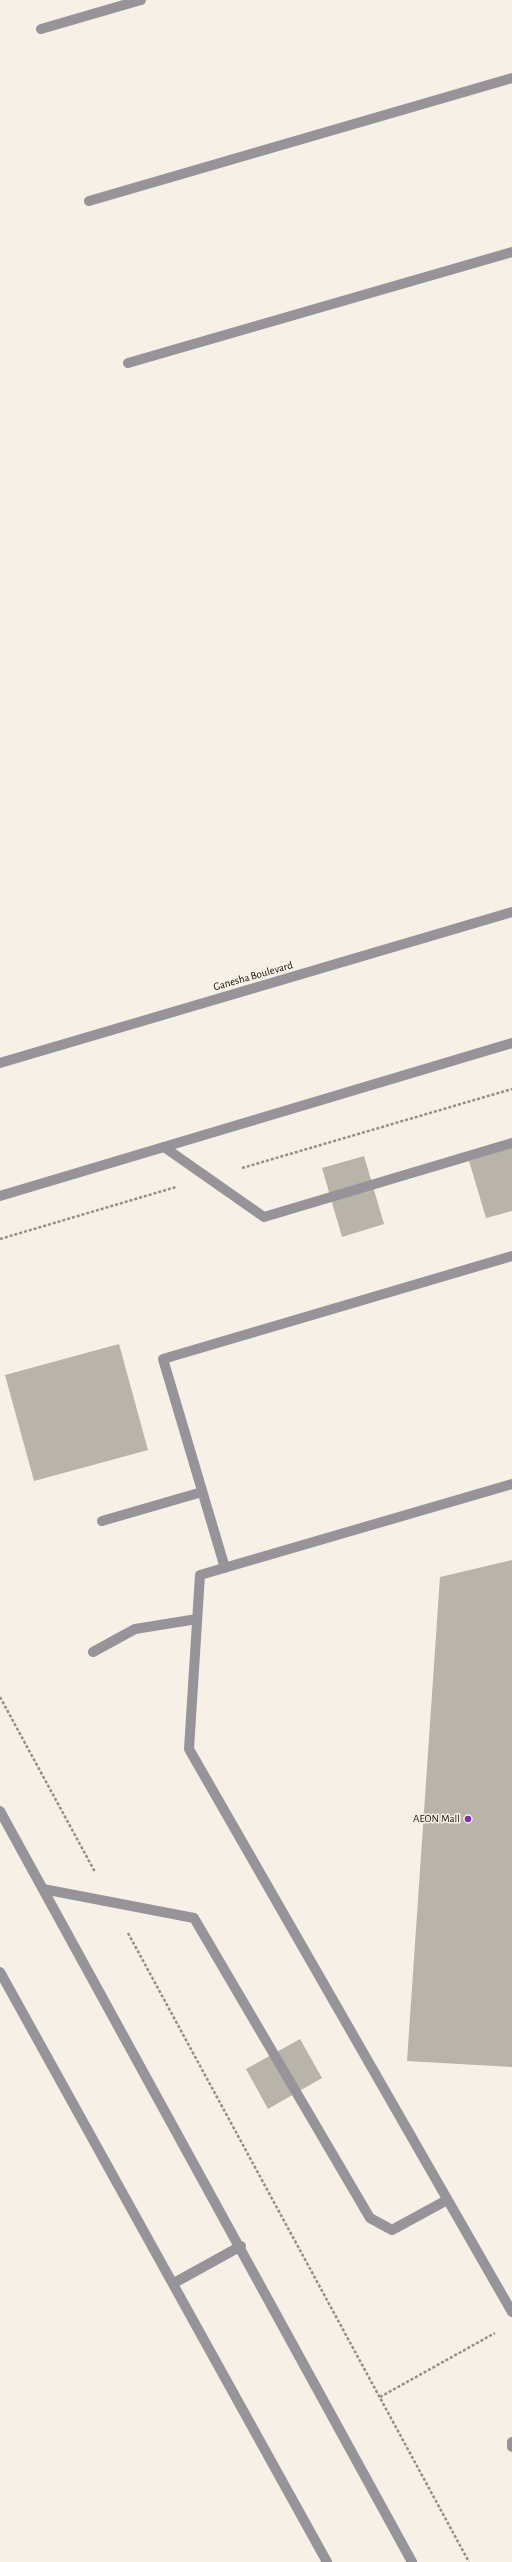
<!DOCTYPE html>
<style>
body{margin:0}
canvas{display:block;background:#f7f0e7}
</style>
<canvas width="512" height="2562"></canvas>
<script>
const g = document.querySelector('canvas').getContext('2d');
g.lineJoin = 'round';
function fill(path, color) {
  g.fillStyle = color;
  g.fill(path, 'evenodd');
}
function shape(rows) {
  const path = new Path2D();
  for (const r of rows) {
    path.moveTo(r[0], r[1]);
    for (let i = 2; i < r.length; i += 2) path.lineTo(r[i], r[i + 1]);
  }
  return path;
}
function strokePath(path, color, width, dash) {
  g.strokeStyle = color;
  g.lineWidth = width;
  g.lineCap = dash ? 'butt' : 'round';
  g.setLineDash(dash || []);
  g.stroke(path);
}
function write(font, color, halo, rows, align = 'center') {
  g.font = font + ' "Alegreya Sans",sans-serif';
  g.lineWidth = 3;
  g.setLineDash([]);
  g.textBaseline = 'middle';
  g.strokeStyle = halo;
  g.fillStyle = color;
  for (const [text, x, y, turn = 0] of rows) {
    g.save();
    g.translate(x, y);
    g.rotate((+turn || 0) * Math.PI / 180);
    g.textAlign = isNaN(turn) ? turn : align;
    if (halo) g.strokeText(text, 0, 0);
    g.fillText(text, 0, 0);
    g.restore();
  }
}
const building = shape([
 [512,1148,512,1211,486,1218,469,1161],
 [364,1156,384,1224,342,1237,322,1168],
 [119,1344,148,1450,34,1481,5,1375],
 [512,1560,512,2067,407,2061,440,1577],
 [300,2039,322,2078,268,2109,246,2069]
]);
const path = shape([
 [242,1168,512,1089],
 [0,1239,176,1187],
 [0,1697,95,1872],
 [128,1933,469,2562],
 [380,2397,495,2333]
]);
const service = shape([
 [164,1147,264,1217,512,1143],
 [512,1484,200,1575,189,1749,512,2312],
 [102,1521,202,1492],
 [225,1568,163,1359,512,1256],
 [93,1652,135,1629,197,1619],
 [43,1889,194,1918,370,2218,392,2230,447,2200],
 [512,2442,512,2447]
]);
const minor = shape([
 [41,29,141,0],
 [89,201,512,78],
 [128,363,512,252],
 [0,1063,512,912],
 [0,1196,512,1043],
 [0,1811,412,2562],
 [0,1972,327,2562],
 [174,2283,241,2246]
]);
const markers = [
 [468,1819,4,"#7834a8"]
];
const streetNames = [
 ["Ganesha Boulevard",253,976,-16]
];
const poiNames = [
 ["AEON Mall",460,1819]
];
fill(building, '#b9b4aa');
strokePath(path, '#948f88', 2.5, [3, 2]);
strokePath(service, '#969499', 10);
strokePath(minor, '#969499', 10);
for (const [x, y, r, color] of markers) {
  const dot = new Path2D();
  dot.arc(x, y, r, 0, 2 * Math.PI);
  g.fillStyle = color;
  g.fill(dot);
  strokePath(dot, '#f7f0e7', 1.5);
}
write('11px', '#14120e', '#f7f0e7', streetNames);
write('11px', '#14120e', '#f7f0e7', poiNames, 'right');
</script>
